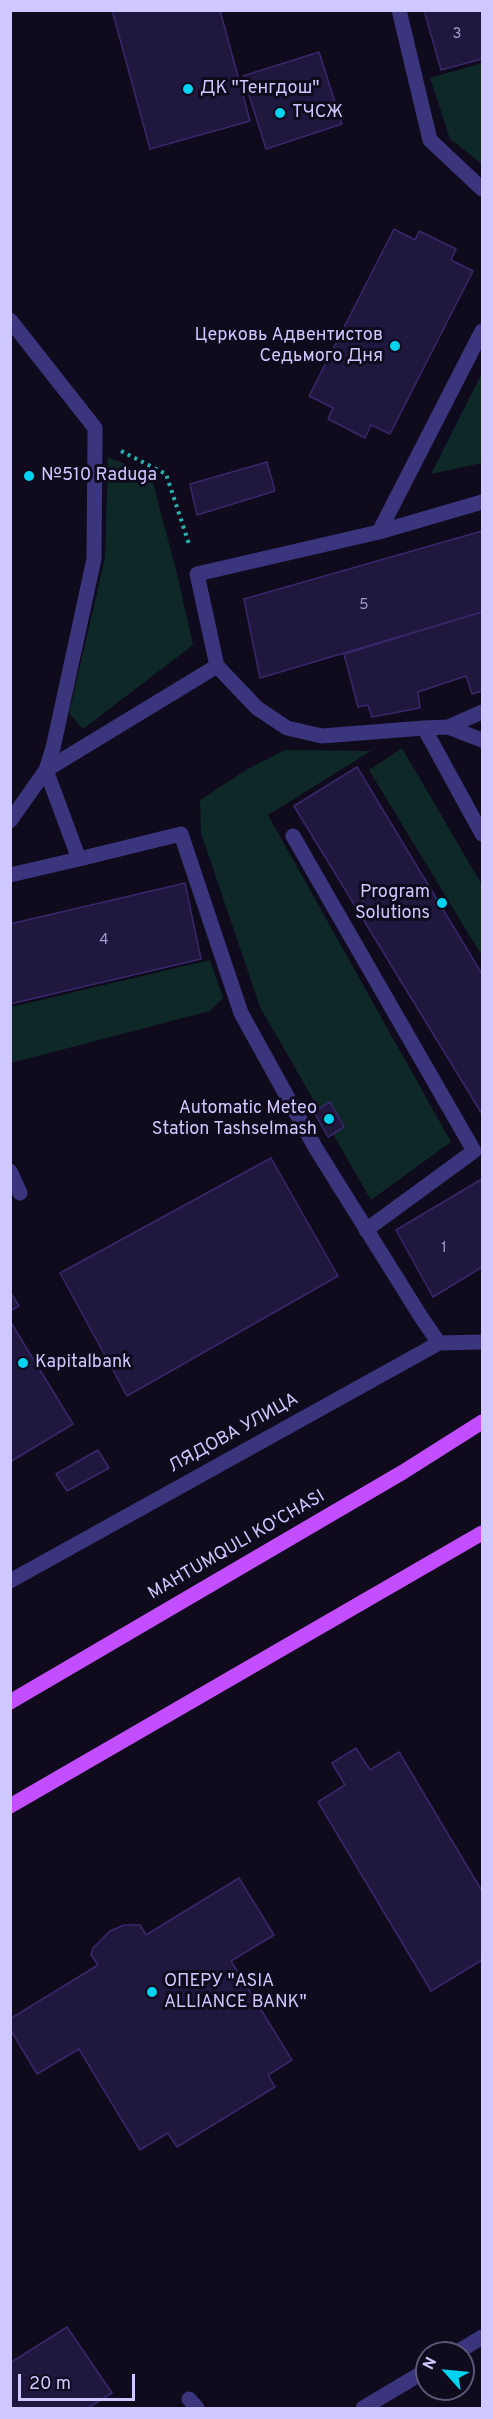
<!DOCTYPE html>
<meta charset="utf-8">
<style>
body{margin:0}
#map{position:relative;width:493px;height:2419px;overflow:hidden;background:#0f0b1d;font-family:Overpass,sans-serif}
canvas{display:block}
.frame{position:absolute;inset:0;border:12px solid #cfc7ff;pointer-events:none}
.north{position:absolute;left:415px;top:2341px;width:60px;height:60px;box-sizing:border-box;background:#0f0b1d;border:2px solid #5c5677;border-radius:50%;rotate:297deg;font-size:16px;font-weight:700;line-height:24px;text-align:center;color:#cfc7ff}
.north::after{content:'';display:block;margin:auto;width:21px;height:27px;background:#00d2f2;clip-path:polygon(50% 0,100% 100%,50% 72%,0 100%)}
.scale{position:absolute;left:18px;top:2374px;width:117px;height:27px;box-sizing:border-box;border:3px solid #cfc7ff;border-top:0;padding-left:8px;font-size:18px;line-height:21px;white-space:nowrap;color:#cfc7ff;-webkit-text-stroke:4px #0f0b1d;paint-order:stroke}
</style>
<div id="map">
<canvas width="493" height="2419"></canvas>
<div class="frame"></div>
<div class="north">N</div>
<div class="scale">20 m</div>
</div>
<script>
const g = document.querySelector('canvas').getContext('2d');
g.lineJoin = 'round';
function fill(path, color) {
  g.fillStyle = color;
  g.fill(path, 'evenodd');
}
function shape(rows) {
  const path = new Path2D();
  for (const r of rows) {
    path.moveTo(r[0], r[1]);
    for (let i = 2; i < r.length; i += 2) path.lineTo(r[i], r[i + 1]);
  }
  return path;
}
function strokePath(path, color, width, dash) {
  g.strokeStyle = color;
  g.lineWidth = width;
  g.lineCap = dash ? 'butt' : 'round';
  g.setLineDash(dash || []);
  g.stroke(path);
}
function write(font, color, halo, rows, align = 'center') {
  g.font = font + ' Overpass,sans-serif';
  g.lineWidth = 6;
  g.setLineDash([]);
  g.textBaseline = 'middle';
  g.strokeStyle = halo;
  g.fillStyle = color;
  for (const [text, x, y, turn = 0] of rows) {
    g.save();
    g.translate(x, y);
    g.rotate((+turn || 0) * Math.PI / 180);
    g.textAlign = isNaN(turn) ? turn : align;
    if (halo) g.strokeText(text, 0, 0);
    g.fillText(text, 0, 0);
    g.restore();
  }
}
const green = shape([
 [482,63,482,164,450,139,430,78],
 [482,373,482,463,431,474],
 [108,457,151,475,178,578,193,645,83,729,69,713,105,558],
 [402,748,482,885,482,956,369,770],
 [285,750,371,751,268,815,451,1142,371,1200,260,1007,201,833,200,800,249,768],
 [210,960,223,998,210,1011,11,1063,11,1007]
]);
const building = shape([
 [112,10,220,10,250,121,150,149,112,10],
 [424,10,482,10,482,59,441,70,424,10],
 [319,52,342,124,266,149,243,76,319,52],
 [394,229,415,240,419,231,456,249,451,260,473,271,390,434,371,425,365,438,328,419,333,408,309,396,394,229],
 [267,462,275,491,197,515,190,484,267,462],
 [482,531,482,612,260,678,244,599,482,531],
 [482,612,482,691,472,694,466,676,418,692,420,708,372,717,368,705,358,707,344,654,482,612],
 [357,767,482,974,482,1114,294,806,357,767],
 [185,883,201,959,10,1004,10,924,185,883],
 [330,1102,344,1127,328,1137,314,1112,330,1102],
 [271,1158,338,1276,127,1396,60,1273,271,1158],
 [482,1179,482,1267,433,1297,396,1230,482,1179],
 [10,1292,19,1306,10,1311,10,1292],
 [10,1321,73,1424,10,1462,10,1321],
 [98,1450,109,1468,67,1491,56,1474,98,1450],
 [356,1748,370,1770,399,1752,482,1891,482,1960,431,1991,318,1802,345,1785,332,1763,356,1748],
 [239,1878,274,1935,231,1961,292,2060,268,2075,275,2087,177,2147,168,2133,140,2150,79,2049,37,2074,10,2029,10,2019,98,1965,91,1955,93,1948,110,1931,124,1925,140,1925,146,1935,239,1878],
 [67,2327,112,2393,88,2408,10,2408,10,2363,67,2327]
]);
const path = shape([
 [121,451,166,474,190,547]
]);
const service = shape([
 [399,10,430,140,482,189],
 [10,320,95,428,95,437,94,559,53,748,46,770,10,821],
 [379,532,482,502],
 [217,666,257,708,287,728,322,736,424,728,482,834],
 [448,727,482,740],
 [424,728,448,727,482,712],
 [293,836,474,1151,366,1230],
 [79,859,181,834,241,1013,315,1147,421,1317,439,1343],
 [10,875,79,859,46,770,217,666,197,574,379,532,482,331],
 [10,1171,20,1193],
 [10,1581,439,1343,482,1342],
 [456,2353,482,2337],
 [189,2399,197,2408],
 [363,2408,427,2370]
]);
const primary = shape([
 [10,1702,403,1472,482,1422],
 [10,1806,482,1533]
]);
const markers = [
 [188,89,6,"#00d2f2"],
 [280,113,6,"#00d2f2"],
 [395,346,6,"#00d2f2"],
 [29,476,6,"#00d2f2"],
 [442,903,6,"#00d2f2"],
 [329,1119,6,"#00d2f2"],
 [23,1363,6,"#00d2f2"],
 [152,1992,6,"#00d2f2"]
];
const numberNames = [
 ["3",457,35],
 ["5",364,606],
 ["4",104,941],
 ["1",444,1249]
];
const poiNames = [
 ["ДК \"Тенгдош\"",200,89],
 ["ТЧСЖ",292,113],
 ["Церковь Адвентистов",383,336,"right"],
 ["Седьмого Дня",383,357,"right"],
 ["№510 Raduga",41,476],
 ["Program",430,893,"right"],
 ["Solutions",430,914,"right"],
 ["Automatic Meteo",317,1109,"right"],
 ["Station Tashselmash",317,1130,"right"],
 ["Kapitalbank",35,1363],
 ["ОПЕРУ \"ASIA",164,1982],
 ["ALLIANCE BANK\"",164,2003]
];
const streetNames = [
 ["ЛЯДОВА УЛИЦА",234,1434,-29],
 ["MAHTUMQULI KO'CHASI",237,1546,-30]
];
fill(green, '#0e2727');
fill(building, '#20173e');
strokePath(building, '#38286b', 1.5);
strokePath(path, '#2ab0ac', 4, [3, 4.5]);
strokePath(service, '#3a357d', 15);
strokePath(primary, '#c34eff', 15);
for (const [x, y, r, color] of markers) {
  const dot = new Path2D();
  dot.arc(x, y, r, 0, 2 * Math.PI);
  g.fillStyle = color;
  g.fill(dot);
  strokePath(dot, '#0f0b1d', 2);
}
write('15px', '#a39bcf', null, numberNames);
write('18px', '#cfc7ff', '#0f0b1d', poiNames, 'left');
write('18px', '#cfc7ff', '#0f0b1d', streetNames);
</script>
